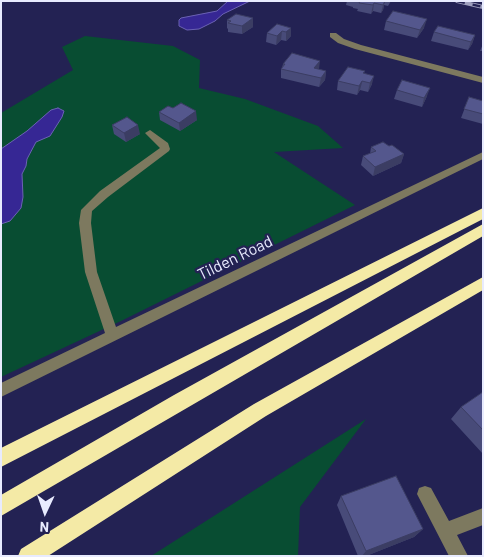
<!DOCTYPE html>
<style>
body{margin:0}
#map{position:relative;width:484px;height:557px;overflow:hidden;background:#232253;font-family:Barlow,sans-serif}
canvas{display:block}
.frame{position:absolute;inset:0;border:2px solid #e8ebfe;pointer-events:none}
.north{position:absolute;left:20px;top:487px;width:50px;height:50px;-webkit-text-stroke:4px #232253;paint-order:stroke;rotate:183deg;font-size:14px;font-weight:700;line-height:20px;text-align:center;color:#e8ebfe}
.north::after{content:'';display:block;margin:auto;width:18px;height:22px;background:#e8ebfe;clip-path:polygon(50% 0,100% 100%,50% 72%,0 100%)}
</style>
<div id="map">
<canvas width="484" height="557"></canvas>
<div class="frame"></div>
<div class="north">N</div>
</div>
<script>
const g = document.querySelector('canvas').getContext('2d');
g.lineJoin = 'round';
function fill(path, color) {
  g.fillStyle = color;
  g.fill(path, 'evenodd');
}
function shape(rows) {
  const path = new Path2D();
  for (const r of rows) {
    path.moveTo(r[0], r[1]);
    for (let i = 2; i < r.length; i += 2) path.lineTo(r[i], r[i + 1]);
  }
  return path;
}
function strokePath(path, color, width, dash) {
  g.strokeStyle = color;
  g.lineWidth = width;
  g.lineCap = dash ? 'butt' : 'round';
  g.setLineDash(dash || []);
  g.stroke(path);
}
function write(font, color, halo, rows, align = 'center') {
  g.font = font + ' Barlow,sans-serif';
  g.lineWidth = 4.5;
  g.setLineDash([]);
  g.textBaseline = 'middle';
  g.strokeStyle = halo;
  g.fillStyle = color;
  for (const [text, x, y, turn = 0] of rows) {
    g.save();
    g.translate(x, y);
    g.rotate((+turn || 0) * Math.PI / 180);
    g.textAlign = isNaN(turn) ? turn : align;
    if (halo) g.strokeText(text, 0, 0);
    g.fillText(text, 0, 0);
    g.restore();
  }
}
const green = shape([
 [85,36,173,46,200,60,199,88,245,99,318,126,343,148,274,152,355,205,121,321,1,377,1,113,73,70,62,47],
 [366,419,300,507,298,556,151,556]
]);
const water = shape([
 [228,1,250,1,223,14,215,21,199,29,187,30,179,26,179,20,181,18,217,11,228,1],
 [58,108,64,111,62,117,50,136,36,142,27,159,26,166,22,174,23,197,21,208,10,221,1,224,1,149,27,131,51,110,58,108]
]);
const minor = shape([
 [330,33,336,33,344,39,361,45,483,77,483,83,355,49,338,43,330,37,330,33],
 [150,130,168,143,170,149,169,151,108,197,92,211,91,223,97,272,116,327,483,152,483,159,1,397,1,383,105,333,85,272,79,223,81,210,100,191,160,148,145,133,150,130],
 [425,486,431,488,449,521,483,508,483,525,457,535,468,556,449,556,417,494,419,488,425,486]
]);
const highway = shape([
 [483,208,483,219,1,467,1,448,483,208],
 [483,224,483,236,1,516,1,495,174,395,483,224],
 [483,277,483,290,266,416,48,556,18,556,21,549,254,404,483,277]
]);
const rail = shape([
 [457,1,483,7]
]);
const wall = shape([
 [347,1,391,1,388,6,384,5,383,10,381,13,373,11,371,14,357,11,358,9,353,8,353,7,346,5],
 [253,18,253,27,242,34,228,32,228,29,227,28,227,20],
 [386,21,424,28,417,38,384,30],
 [277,24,291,36,286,41,281,40,276,45,266,42,267,33],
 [434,32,475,35,472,44,468,50,431,41],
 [483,44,483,51,480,51],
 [283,64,319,69,326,71,325,80,319,87,281,78,281,69,282,68],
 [365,71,364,73,372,84,368,92,360,90,357,95,337,90,338,81],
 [397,90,427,96,422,107,394,99],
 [469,97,483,101,483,124,461,118],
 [159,112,197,120,180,131,160,120],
 [112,125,140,134,126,142,114,134],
 [389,146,404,154,401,163,373,176,361,165,363,156,370,154,371,147],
 [483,392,483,454,451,419,461,407],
 [341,496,423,529,414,537,366,556,358,556,337,505]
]);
const shadedWall = shape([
 [385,1,383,10,381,13,383,5],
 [374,3,373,11,371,14,373,5],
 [253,18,253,27,242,34,242,26],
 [427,19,424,28,417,38,420,30],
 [291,28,291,36,286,41,286,32],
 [282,31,281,40,276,45,277,36],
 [475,35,472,44,468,50,471,42],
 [320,61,319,69,314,68],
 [326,71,325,80,319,87,321,78],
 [365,71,360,90,357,95,359,86],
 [374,76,372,84,368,92,370,83],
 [430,88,427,96,422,107,424,98],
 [196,111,197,120,180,131,179,123],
 [138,125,140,134,126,142,124,133],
 [404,154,401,163,373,176,375,167],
 [423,529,414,537,366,556,362,556,366,551]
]);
const building = shape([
 [360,1,385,1,383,5,374,3,373,5,359,3,360,1],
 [393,11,427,19,420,30,386,21,393,11],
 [236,14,253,18,242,26,228,23,231,21,227,20,236,14],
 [277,24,291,28,286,32,282,31,277,36,267,33,277,24],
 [438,26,475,35,471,42,434,32,438,26],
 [292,53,320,61,314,68,326,71,321,78,281,69,285,64,283,64,292,53],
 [348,67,365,71,363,73,374,76,370,83,362,81,359,86,338,81,348,67],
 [402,80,430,88,424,98,397,90,402,80],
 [469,97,483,101,483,114,464,109,469,97],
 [181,103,196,111,179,123,159,112,168,106,173,108,181,103],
 [127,117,138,125,124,133,112,125,127,117],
 [383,142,389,146,392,145,404,154,375,167,363,156,376,151,371,147,383,142],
 [483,392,483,430,461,407,483,392],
 [396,476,423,529,366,551,341,496,396,476]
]);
const streetNames = [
 ["Tilden Road",235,258,-26]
];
fill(green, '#084d32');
fill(water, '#362794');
strokePath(water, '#6b62b4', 1);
fill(minor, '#7d795f');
fill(highway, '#f4eaa6');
strokePath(rail, '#9fa0be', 4);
strokePath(rail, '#232253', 2.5, [8]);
fill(wall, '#484b79');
fill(shadedWall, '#3b3d63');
fill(building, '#54578d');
strokePath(building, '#3b3d63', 1);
write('16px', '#e8ebfe', '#232253', streetNames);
</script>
